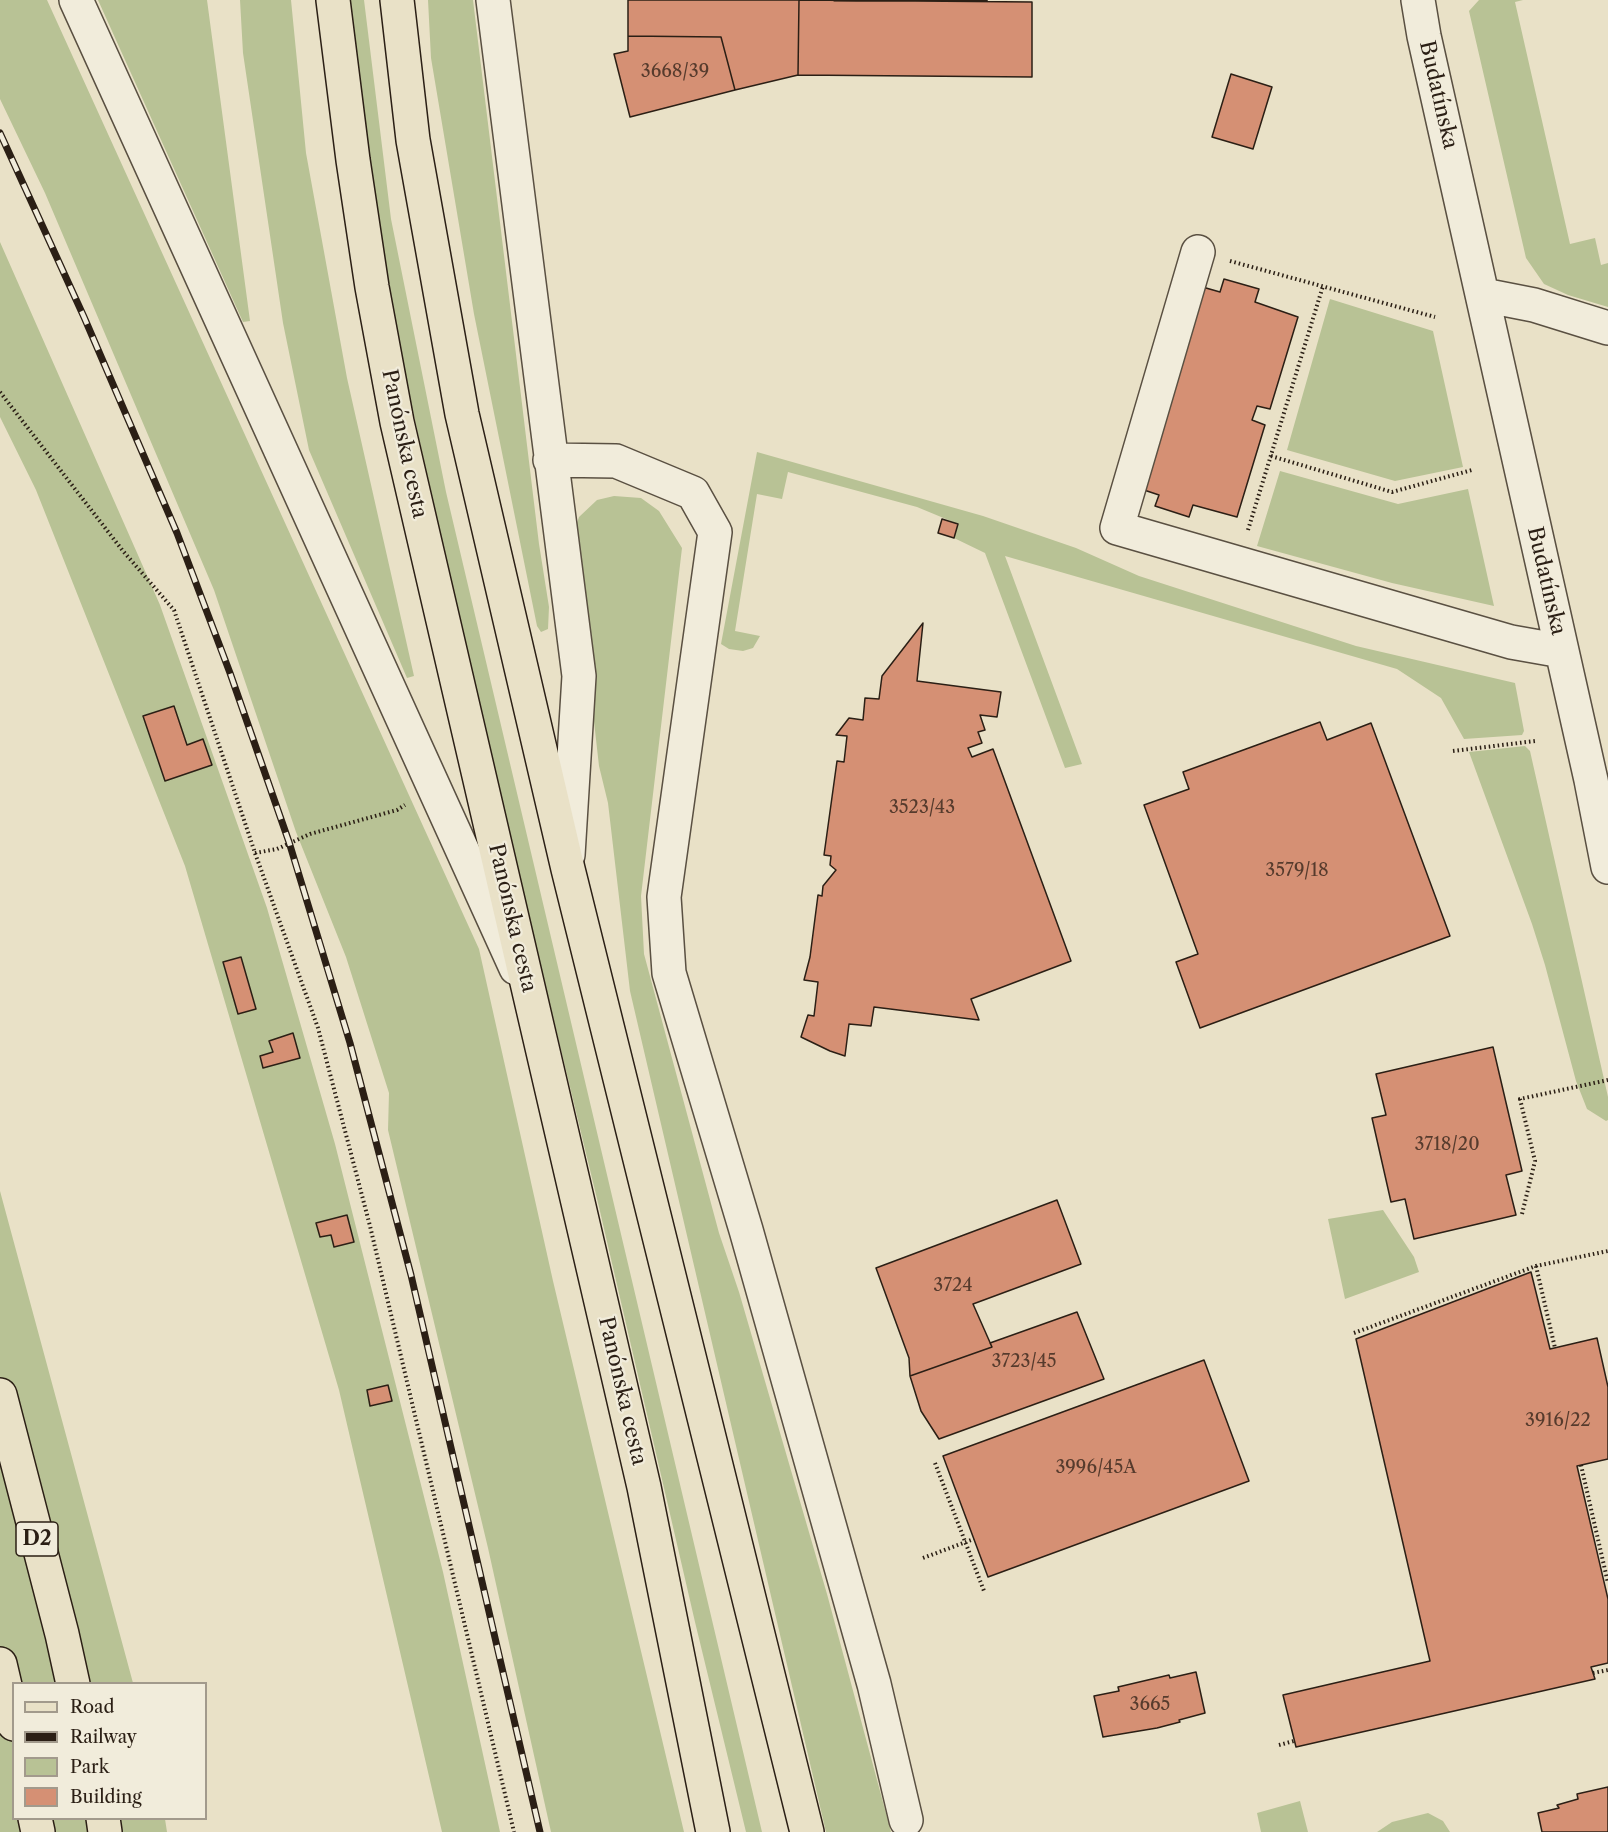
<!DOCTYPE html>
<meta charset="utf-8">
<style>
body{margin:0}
#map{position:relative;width:1608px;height:1832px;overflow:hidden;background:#e9e1c7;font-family:"Libre Caslon Text",serif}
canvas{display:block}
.legend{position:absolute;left:12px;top:1682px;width:195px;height:138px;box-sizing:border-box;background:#f1ecdb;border:2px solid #a29a8c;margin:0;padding:8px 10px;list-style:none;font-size:18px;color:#2b1f15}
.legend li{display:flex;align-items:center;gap:12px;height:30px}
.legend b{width:30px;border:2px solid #a29a8c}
</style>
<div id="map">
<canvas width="1608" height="1832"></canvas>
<ul class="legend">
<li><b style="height:8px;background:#e9e1c7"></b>Road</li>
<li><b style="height:8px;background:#2b1f15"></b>Railway</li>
<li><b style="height:16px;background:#b8c295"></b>Park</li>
<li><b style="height:16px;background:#d59074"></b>Building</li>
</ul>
</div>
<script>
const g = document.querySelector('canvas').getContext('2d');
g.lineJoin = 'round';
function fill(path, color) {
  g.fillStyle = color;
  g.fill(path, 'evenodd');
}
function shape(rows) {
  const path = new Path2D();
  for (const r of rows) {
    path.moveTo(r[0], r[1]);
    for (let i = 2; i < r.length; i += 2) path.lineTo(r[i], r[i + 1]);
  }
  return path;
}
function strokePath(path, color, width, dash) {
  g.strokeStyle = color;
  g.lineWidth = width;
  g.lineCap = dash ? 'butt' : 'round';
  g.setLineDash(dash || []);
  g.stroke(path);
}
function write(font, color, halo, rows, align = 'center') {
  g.font = font + ' "Libre Caslon Text",serif';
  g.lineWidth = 4.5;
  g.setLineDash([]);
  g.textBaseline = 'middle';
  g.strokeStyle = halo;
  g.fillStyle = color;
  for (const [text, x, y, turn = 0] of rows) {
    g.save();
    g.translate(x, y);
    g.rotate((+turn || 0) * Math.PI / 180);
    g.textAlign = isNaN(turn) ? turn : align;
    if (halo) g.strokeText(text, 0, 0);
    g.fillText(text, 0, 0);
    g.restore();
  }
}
const green = shape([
 [0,0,47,0,479,949,553,1281,684,1832,551,1832,488,1548,388,1130,389,1093,346,957,296,832,214,590,45,193,0,99],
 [98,0,207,0,250,321,243,322],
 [240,0,291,0,306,153,347,378,414,676,407,678,309,450,283,323,243,53],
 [346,0,364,0,391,219,446,492,762,1832,746,1832,695,1622,599,1207,498,789,405,376,366,172],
 [428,0,473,0,539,544,549,607,548,629,541,632,537,626,474,314,431,58],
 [1479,0,1523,0,1515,2,1570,244,1595,238,1601,265,1608,263,1608,307,1568,295,1544,284,1526,258,1469,11],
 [0,242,160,605,267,908,335,1144,443,1572,500,1832,442,1832,339,1390,185,866,36,490,0,417],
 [1330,299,1433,331,1463,467,1395,481,1287,450],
 [757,452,983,516,1076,548,1139,576,1356,646,1515,683,1524,731,1522,735,1464,739,1441,698,1397,669,1005,556,1082,764,1065,768,985,553,954,538,958,524,917,507,788,472,782,499,757,494,735,631,760,636,753,648,743,651,729,649,721,644],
 [1280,471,1398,504,1468,489,1494,606,1392,583,1257,546],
 [614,496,641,498,659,511,682,548,641,896,644,954,719,1233,739,1292,827,1594,891,1832,826,1832,630,991,608,803,599,766,573,535,579,517,597,500],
 [1525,746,1530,751,1608,1097,1608,1120,1606,1121,1587,1109,1576,1081,1545,965,1532,924,1469,752],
 [0,1191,133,1683,14,1684,14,1818,165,1819,167,1832,0,1832],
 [1383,1210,1414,1257,1419,1272,1345,1299,1328,1219],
 [1300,1801,1308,1832,1261,1832,1257,1813],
 [1428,1813,1443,1821,1450,1832,1377,1832,1392,1822]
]);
const building = shape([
 [628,0,799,0,798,75,735,90,721,37,628,36,628,0],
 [799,0,1032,2,1032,77,798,75,799,0],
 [834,0,987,0,987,1,834,1,834,0],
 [628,36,721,37,735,90,630,117,614,54,628,51,628,36],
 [1231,74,1272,87,1253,149,1212,137,1231,74],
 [1224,279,1259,289,1255,302,1298,317,1270,409,1257,406,1252,420,1265,425,1237,517,1193,505,1189,517,1155,506,1159,495,1144,490,1199,286,1220,292,1224,279],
 [942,519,958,524,954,538,938,533,942,519],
 [923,623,917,681,1001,692,997,717,980,715,985,730,978,732,982,743,968,748,972,757,993,749,1071,961,971,999,979,1020,874,1007,871,1026,849,1024,845,1056,830,1051,801,1037,808,1015,814,1016,818,982,804,980,810,957,818,895,822,896,823,886,836,870,830,865,831,856,824,855,837,761,844,762,847,736,836,735,849,718,863,720,865,698,879,699,882,676,923,623],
 [174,706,187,745,203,739,212,765,165,781,143,716,174,706],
 [1320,722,1327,740,1371,723,1450,936,1200,1028,1176,962,1198,954,1144,805,1189,789,1183,772,1320,722],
 [241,957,256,1009,238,1014,223,962,241,957],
 [293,1033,300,1058,263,1068,260,1056,273,1052,269,1041,293,1033],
 [1493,1047,1522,1171,1506,1175,1516,1215,1414,1239,1405,1199,1391,1202,1372,1118,1386,1115,1376,1074,1493,1047],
 [1057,1200,1081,1264,973,1304,992,1347,910,1376,909,1358,876,1268,1057,1200],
 [347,1215,354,1242,334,1247,331,1235,320,1237,316,1223,347,1215],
 [1531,1272,1550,1349,1597,1338,1608,1387,1608,1459,1577,1466,1608,1599,1608,1663,1591,1667,1595,1679,1296,1747,1283,1695,1430,1661,1356,1339,1531,1272],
 [1077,1312,1104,1379,939,1439,921,1411,910,1376,992,1347,990,1343,1077,1312],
 [1204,1360,1249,1481,988,1577,943,1456,1204,1360],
 [388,1385,392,1401,370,1406,367,1390,388,1385],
 [1196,1672,1205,1713,1179,1720,1180,1722,1157,1728,1103,1737,1094,1696,1119,1691,1118,1687,1169,1675,1170,1678,1196,1672],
 [1608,1787,1608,1832,1542,1832,1538,1813,1559,1808,1557,1805,1578,1799,1577,1794,1608,1787]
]);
const path = shape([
 [1230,261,1435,317],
 [0,392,123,551,174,610,255,853,318,1028,370,1226,514,1832],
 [1271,456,1392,492,1472,470],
 [1248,530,1323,286],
 [1453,751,1535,741],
 [255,853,277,849,310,834,397,810,405,805],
 [1522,1214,1535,1161,1520,1099,1608,1080],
 [1536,1266,1555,1348],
 [1354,1333,1536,1266,1608,1251],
 [935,1463,984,1591],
 [1581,1465,1608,1583],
 [923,1558,974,1539],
 [1593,1673,1608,1670],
 [1279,1745,1294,1741]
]);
const minor = shape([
 [76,0,516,968],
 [493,0,579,676,568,855],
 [1418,0,1424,36,1591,780,1608,867],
 [1198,252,1117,528,1511,642,1562,651],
 [1483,295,1534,305,1608,328],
 [550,460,616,461,693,493,715,532,664,897,669,973,746,1230,874,1684,906,1820]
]);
const major = shape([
 [333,0,353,160,372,287,397,422,644,1487,713,1832],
 [397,0,413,140,462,414,568,869,807,1832]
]);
const highway = shape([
 [0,1395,62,1634,73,1684],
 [0,1664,14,1724],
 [35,1818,38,1832],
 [103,1818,105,1832]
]);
const rail = shape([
 [0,133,84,317,177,533,230,673,289,842,350,1043,411,1275,540,1832]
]);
const numberNames = [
 ["3668/39",675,72],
 ["3523/43",922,808],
 ["3579/18",1297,871],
 ["3718/20",1447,1145],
 ["3724",953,1286],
 ["3723/45",1024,1362],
 ["3916/22",1558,1421],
 ["3996/45A",1096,1468],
 ["3665",1150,1705]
];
const shields = [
 [37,1539,42]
];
const shieldNames = [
 ["D2",37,1539]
];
const streetNames = [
 ["Budatínska",1438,95,77],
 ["Panónska cesta",404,444,78],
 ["Budatínska",1546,581,77],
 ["Panónska cesta",512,918,77],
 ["Panónska cesta",622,1391,77]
];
fill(green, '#b8c295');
fill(building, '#d59074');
strokePath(building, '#2b1f15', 1.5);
strokePath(minor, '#5a5042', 36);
strokePath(major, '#2b1f15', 36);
strokePath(highway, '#2b1f15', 36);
strokePath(path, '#2b1f15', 4, [1.5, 3]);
strokePath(minor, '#f1ecdb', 33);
strokePath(major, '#e9e1c7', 33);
strokePath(highway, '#e9e1c7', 33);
strokePath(rail, '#2b1f15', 7);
strokePath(rail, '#f1ecdb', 4.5, [14]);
write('18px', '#563b2d', null, numberNames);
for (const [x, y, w] of shields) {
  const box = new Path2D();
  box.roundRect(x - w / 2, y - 17, w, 34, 4.5);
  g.fillStyle = '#f1ecdb';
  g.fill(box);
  strokePath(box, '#2b1f15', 1.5);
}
write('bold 20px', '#2b1f15', null, shieldNames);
write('21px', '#2b1f15', '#f1ecdb', streetNames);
</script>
